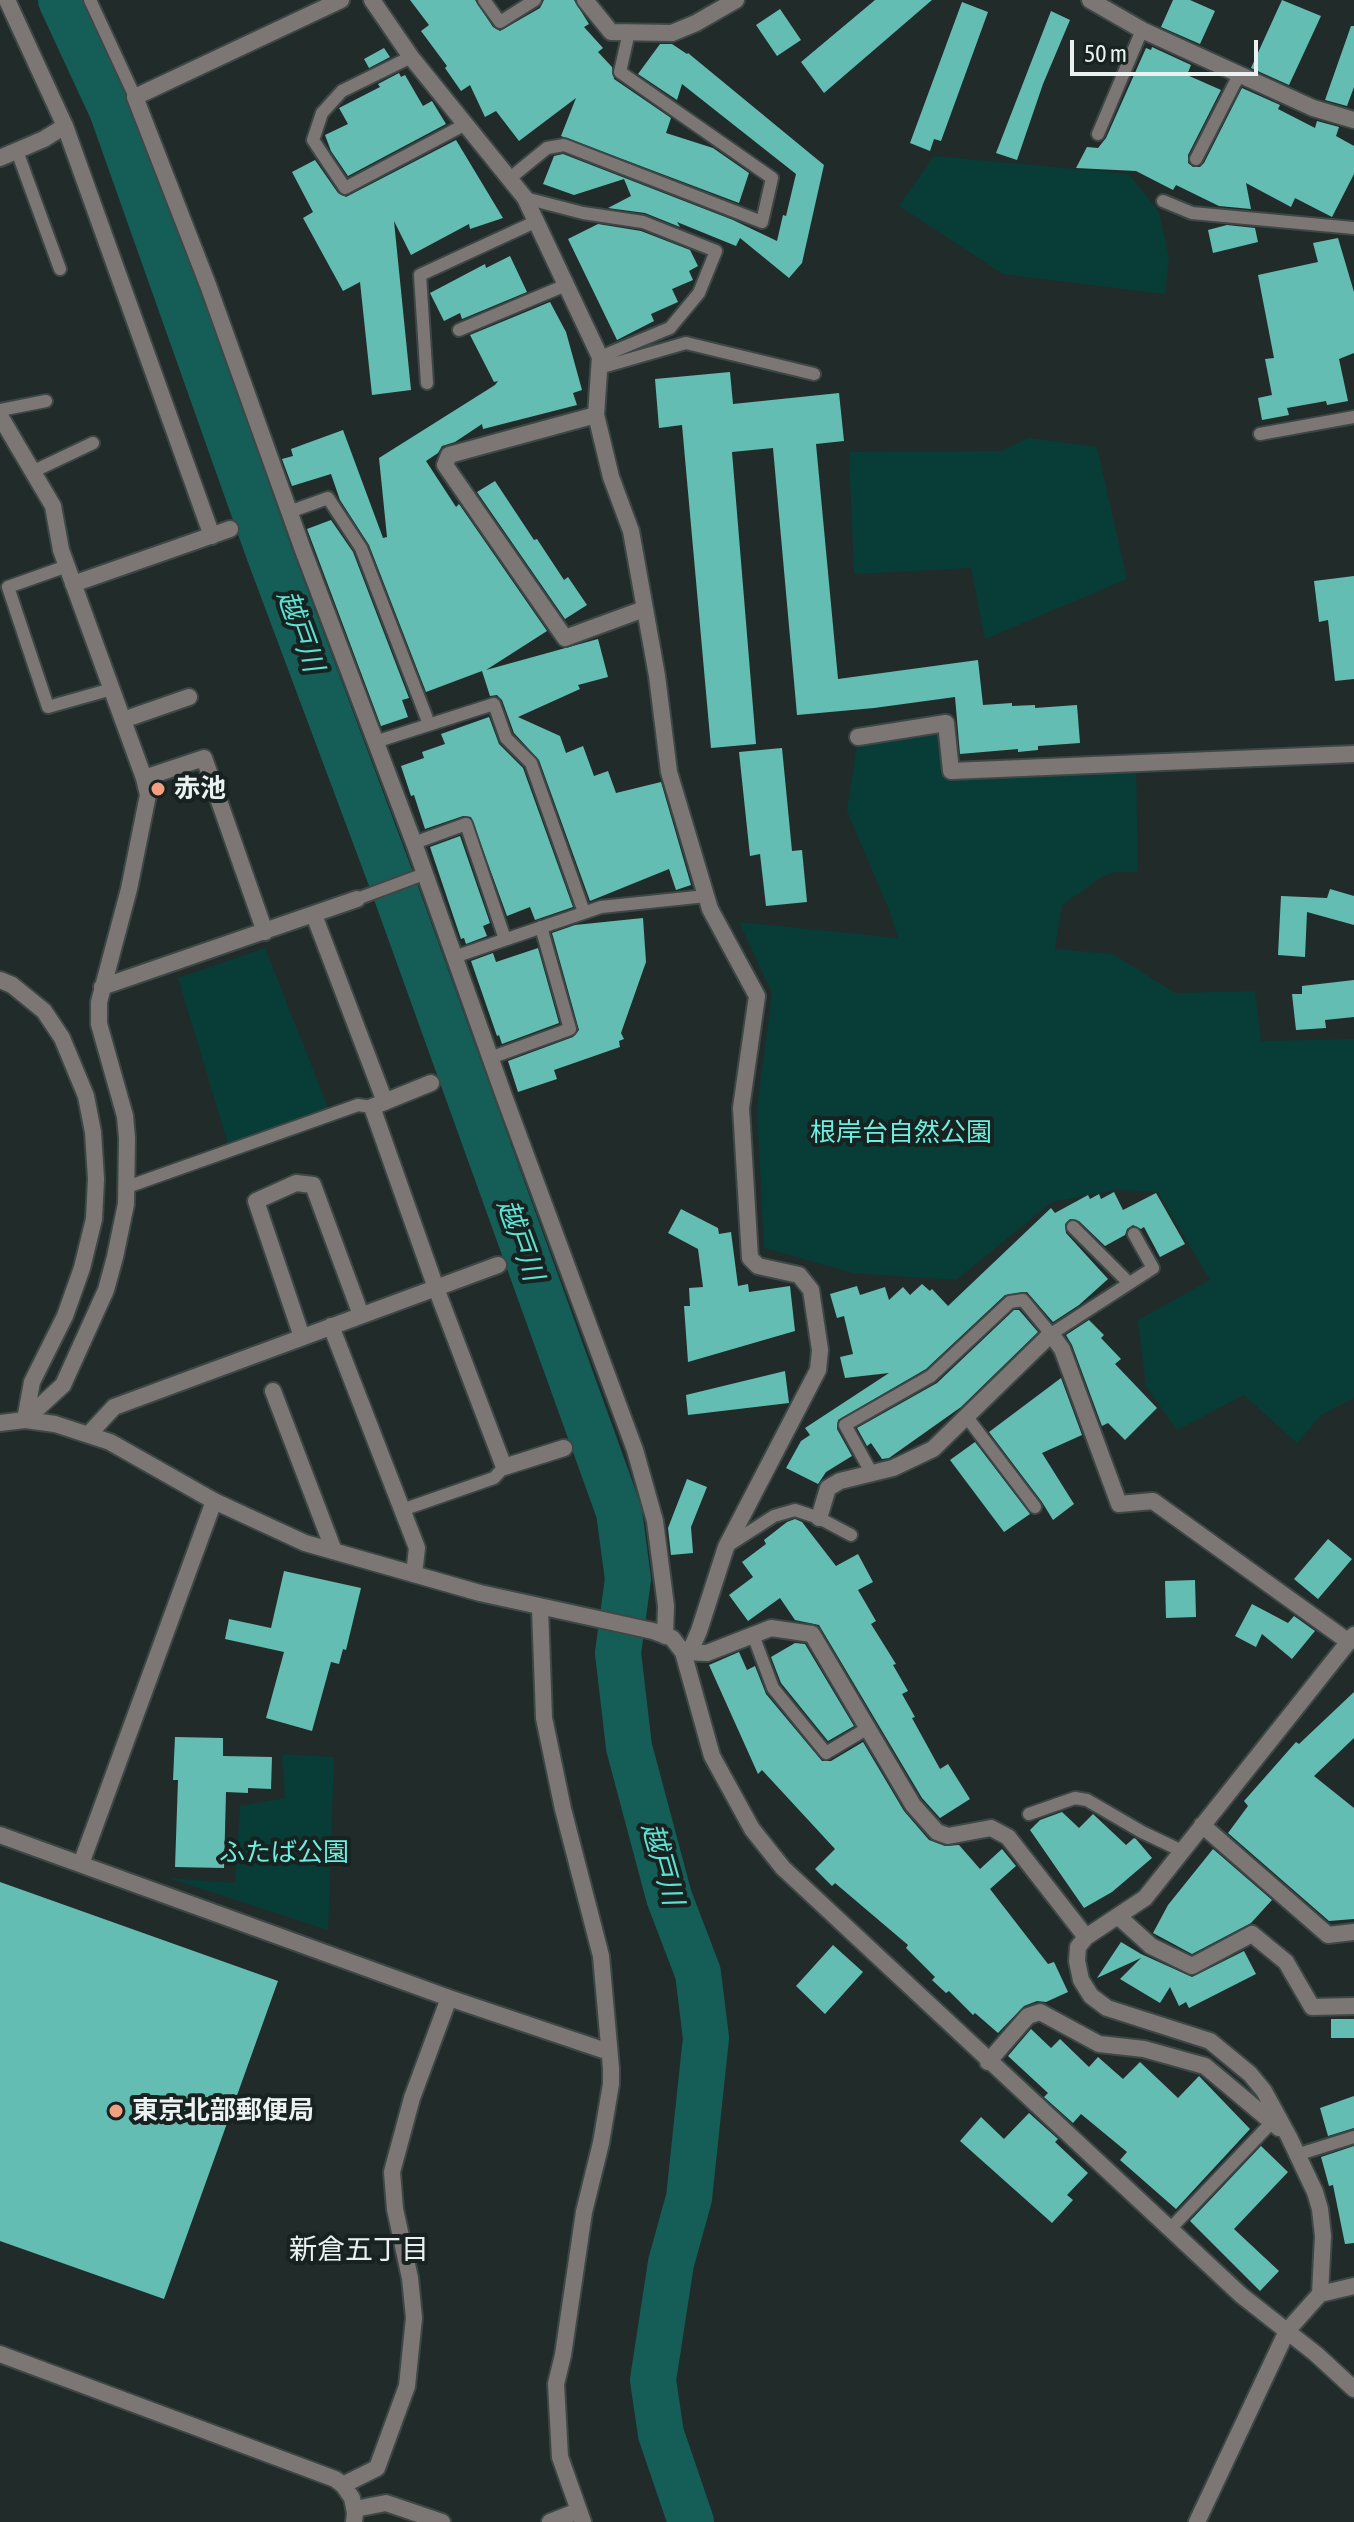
<!DOCTYPE html>
<meta charset="utf-8">
<style>
body{margin:0}
#map{position:relative;width:1354px;height:2522px;overflow:hidden;background:#212c2a;font-family:"Asap Condensed",sans-serif}
canvas{display:block}
.scale{position:absolute;left:1070px;top:40px;width:188px;height:36px;box-sizing:border-box;border:4px solid #eaf1f0;border-top:0;padding-left:10px;font-size:24px;line-height:28px;white-space:nowrap;color:#eaf1f0;-webkit-text-stroke:6px #182220;paint-order:stroke}
</style>
<div id="map">
<canvas width="1354" height="2522"></canvas>
<div class="scale">50 m</div>
</div>
<script>
const g = document.querySelector('canvas').getContext('2d');
g.lineJoin = 'round';
function fill(path, color) {
  g.fillStyle = color;
  g.fill(path, 'evenodd');
}
function shape(rows) {
  const path = new Path2D();
  for (const r of rows) {
    path.moveTo(r[0], r[1]);
    for (let i = 2; i < r.length; i += 2) path.lineTo(r[i], r[i + 1]);
  }
  return path;
}
function strokePath(path, color, width, dash) {
  g.strokeStyle = color;
  g.lineWidth = width;
  g.lineCap = dash ? 'butt' : 'round';
  g.setLineDash(dash || []);
  g.stroke(path);
}
function write(font, color, halo, rows, align = 'center') {
  g.font = font + ' "Asap Condensed","Noto Sans JP",sans-serif';
  g.lineWidth = 8;
  g.setLineDash([]);
  g.textBaseline = 'middle';
  g.strokeStyle = halo;
  g.fillStyle = color;
  for (const [text, x, y, turn = 0] of rows) {
    g.save();
    g.translate(x, y);
    g.rotate((+turn || 0) * Math.PI / 180);
    g.textAlign = isNaN(turn) ? turn : align;
    if (halo) g.strokeText(text, 0, 0);
    g.fillText(text, 0, 0);
    g.restore();
  }
}
const green = shape([
 [934,156,1129,174,1159,212,1169,257,1165,294,1003,274,899,206],
 [1028,438,1097,447,1127,579,985,639,971,568,854,574,849,452,1002,451],
 [946,723,951,770,1136,762,1138,872,1115,872,1103,876,1062,905,1055,949,1113,954,1175,993,1255,991,1261,1041,1354,1039,1354,1398,1321,1415,1297,1443,1244,1395,1177,1430,1146,1386,1138,1320,1210,1280,1158,1192,1116,1190,1052,1202,956,1280,853,1273,764,1248,757,1108,772,993,739,922,898,938,889,910,847,811,858,737],
 [265,948,329,1110,228,1144,178,978],
 [282,1754,334,1757,328,1930,168,1878,235,1883,240,1806,285,1798]
]);
const river = shape([
 [61,0,112,110,268,550,391,879,619,1512,628,1579,618,1653,629,1747,669,1897,698,1973,706,2038,689,2198,671,2263,653,2380,661,2434,691,2522]
]);
const building = shape([
 [410,0,475,0,493,27,500,31,540,8,544,0,574,0,589,24,584,27,603,48,598,52,612,67,614,79,671,118,666,133,713,148,749,173,739,203,561,136,576,98,519,141,496,111,485,117,470,85,461,91,445,68,447,66,421,31,429,25],
 [875,0,932,0,824,93,801,62],
 [1173,0,1190,0,1215,11,1200,44,1161,27],
 [1282,0,1321,16,1289,85,1251,68],
 [962,2,988,12,941,141,934,139,930,151,910,143],
 [780,9,801,40,777,56,756,25],
 [1051,11,1070,20,1043,84,1017,160,996,153],
 [1351,26,1354,26,1354,87,1347,106,1325,100],
 [660,44,672,44,687,54,688,53,824,165,802,263,789,278,740,238,736,246,677,222,680,227,645,213,608,208,631,196,624,179,574,195,543,184,554,156,563,154,733,220,777,241,783,215,786,216,796,174,682,84,677,100,638,74],
 [1152,47,1191,65,1187,75,1221,90,1188,155,1188,163,1193,167,1200,167,1204,163,1242,88,1280,105,1278,109,1315,128,1317,121,1339,127,1336,136,1354,146,1354,174,1332,217,1295,198,1291,207,1246,183,1251,209,1219,206,1176,185,1173,190,1136,171,1076,168,1087,147,1098,148,1106,138,1146,48,1151,50],
 [384,48,390,57,369,68,364,59],
 [399,73,401,77,405,75,423,106,432,101,446,124,348,176,331,151,325,135,348,124,339,108,380,87,378,84],
 [456,140,503,218,470,229,469,224,411,255,394,221,411,390,372,395,360,282,343,291,303,218,313,212,292,172,315,160,338,193,346,197],
 [598,224,641,231,690,250,698,266,689,271,693,280,672,289,678,302,651,314,654,321,617,340,568,239],
 [1227,225,1255,228,1258,242,1213,253,1208,230],
 [1338,238,1354,292,1354,353,1339,359,1348,401,1327,405,1326,401,1287,408,1289,415,1262,420,1258,398,1272,395,1265,359,1274,358,1258,275,1318,262,1313,243],
 [510,256,527,292,462,319,460,313,444,321,430,293,485,264,486,268],
 [550,302,566,332,582,390,573,393,577,405,483,429,482,424,455,442,442,446,438,453,426,461,456,507,459,504,547,631,486,670,598,639,608,677,578,685,580,689,518,717,560,736,566,753,583,746,594,776,608,771,616,793,661,782,691,885,676,890,669,869,590,901,539,760,514,733,502,700,497,695,490,696,482,671,426,692,369,545,340,500,331,474,292,486,282,459,293,456,291,449,343,430,383,538,387,537,379,458,495,385,498,381,494,382,470,335],
 [730,372,733,404,839,393,844,441,816,444,838,679,978,660,983,705,1012,703,1012,706,1035,705,1035,708,1077,705,1080,743,1038,746,1038,750,1018,752,1018,749,960,754,955,697,874,708,797,715,773,448,732,452,756,744,711,748,682,425,659,428,655,379],
 [495,481,534,540,537,539,564,580,568,577,587,605,565,619,477,492],
 [331,520,353,552,409,698,402,700,408,717,381,726,307,529],
 [1354,576,1354,679,1335,681,1328,620,1319,622,1314,581],
 [489,717,499,744,523,768,573,907,535,920,530,907,507,916,471,817,463,816,425,829,414,795,411,796,401,766,424,758,422,752,445,744,441,734],
 [782,748,792,851,802,850,807,902,766,906,760,854,750,856,739,752],
 [460,836,490,923,483,926,487,936,466,944,464,938,461,939,430,847],
 [1330,889,1354,896,1354,925,1307,912,1305,957,1278,955,1281,896,1327,898],
 [643,918,646,962,621,1033,624,1039,619,1041,620,1047,554,1070,557,1079,518,1092,508,1061,573,1037,579,1030,552,933,575,925],
 [538,948,559,1023,502,1044,499,1035,497,1036,471,961,493,953,496,962],
 [1354,980,1354,1017,1325,1020,1326,1028,1296,1030,1292,994,1302,994,1302,986],
 [1114,1192,1123,1210,1156,1193,1185,1244,1160,1257,1144,1227,1141,1229,1133,1225,1127,1229,1125,1235,1105,1246,1079,1221,1070,1219,1065,1224,1066,1233,1108,1279,1079,1305,1053,1322,1027,1292,1005,1295,926,1369,838,1420,837,1429,852,1456,826,1472,818,1484,786,1468,801,1441,810,1435,805,1428,889,1373,845,1378,840,1357,853,1354,844,1316,837,1318,830,1294,857,1286,860,1295,885,1287,889,1300,903,1287,910,1295,922,1284,930,1291,932,1289,948,1306,1051,1208,1055,1213,1088,1195,1090,1199,1099,1194,1101,1199],
 [681,1209,718,1228,719,1234,731,1232,738,1286,748,1284,749,1292,790,1286,795,1331,688,1362,684,1306,690,1306,689,1288,703,1287,698,1249,668,1233],
 [1014,1310,1019,1310,1038,1332,961,1407,889,1458,882,1459,871,1443,867,1446,857,1428,937,1383],
 [1089,1320,1104,1335,1101,1338,1121,1359,1115,1364,1157,1408,1125,1440,1108,1423,1102,1426,1072,1345,1066,1335],
 [785,1371,789,1403,688,1415,686,1395],
 [1061,1378,1082,1435,1042,1453,1074,1504,1053,1520,1042,1502,989,1432],
 [975,1442,1030,1514,1004,1532,950,1460],
 [687,1479,707,1487,691,1527,693,1553,671,1555,668,1528],
 [795,1519,802,1522,836,1566,858,1554,873,1582,858,1590,876,1621,871,1624,896,1664,893,1665,908,1691,902,1694,915,1717,912,1718,940,1769,948,1764,970,1799,940,1818,922,1798,819,1625,795,1620,780,1598,748,1621,729,1595,753,1577,742,1562,766,1544,764,1540,787,1522],
 [1328,1539,1352,1559,1318,1599,1294,1579],
 [284,1571,361,1588,346,1650,343,1649,339,1664,331,1662,312,1731,266,1718,284,1652,225,1639,229,1619,271,1628],
 [1195,1580,1196,1617,1166,1618,1165,1581],
 [1252,1604,1288,1623,1294,1616,1315,1631,1292,1659,1262,1634,1256,1647,1235,1636],
 [795,1643,805,1644,854,1726,828,1741,781,1683,771,1657],
 [739,1652,747,1670,755,1666,766,1694,822,1761,831,1761,863,1742,904,1811,929,1840,945,1846,959,1845,980,1869,1002,1849,1016,1866,990,1889,1048,1964,1054,1962,1068,1992,1046,2002,1037,2001,1024,2006,998,2033,975,2013,973,2015,949,1991,946,1993,932,1980,935,1977,906,1948,908,1945,835,1883,832,1886,815,1869,835,1849,762,1770,758,1774,709,1665],
 [1354,1692,1354,1738,1314,1776,1354,1808,1354,1919,1329,1921,1228,1833,1248,1806,1244,1801,1296,1742,1299,1744],
 [175,1737,223,1738,223,1756,272,1757,271,1789,248,1788,248,1793,226,1792,224,1868,175,1867,178,1780,173,1780],
 [1062,1812,1079,1828,1093,1814,1126,1845,1134,1838,1136,1839,1152,1858,1112,1892,1084,1908,1030,1830,1040,1820],
 [1213,1849,1272,1900,1251,1923,1192,1954,1153,1933,1168,1905],
 [0,1882,278,1981,164,2299,0,2241],
 [1121,1942,1141,1954,1192,1977,1244,1951,1256,1974,1189,2008,1186,2002,1179,2006,1170,1987,1160,2003,1120,1979,1141,1958,1097,1978],
 [833,1945,863,1972,825,2014,796,1986],
 [1331,2019,1354,2019,1354,2038,1331,2038],
 [1031,2029,1051,2048,1060,2039,1089,2067,1098,2057,1123,2079,1140,2062,1178,2098,1199,2076,1250,2129,1176,2209,1120,2160,1127,2152,1081,2114,1073,2123,1044,2097,1048,2093,1008,2056],
 [1354,2096,1354,2128,1328,2136,1320,2108],
 [1029,2113,1058,2139,1055,2142,1088,2173,1067,2195,1073,2200,1052,2223,960,2141,981,2117,1004,2139],
 [1261,2146,1288,2172,1234,2229,1279,2271,1260,2291,1190,2221],
 [1354,2146,1354,2243,1345,2244,1333,2185,1329,2186,1321,2157]
]);
const service = shape([
 [90,0,135,97],
 [484,0,500,22,535,0],
 [411,57,342,91,322,113,313,140,345,188,464,125],
 [1098,134,1142,30],
 [17,151,60,269],
 [1196,159,1239,75],
 [509,179,547,148,564,145,762,222,772,178,620,72,629,32],
 [525,198,583,213,643,222,716,251,699,293,670,328,600,357],
 [1163,201,1192,213,1354,228],
 [459,330,566,285],
 [599,368,686,343,814,374],
 [427,383,420,275,537,221],
 [0,410,46,401],
 [1260,434,1354,417],
 [34,471,93,443],
 [289,512,328,498,361,548,429,724],
 [67,566,8,587,48,707,112,689],
 [375,742,494,704,506,738,531,763,584,912],
 [414,843,466,824,505,939],
 [357,899,424,874],
 [454,957,601,907,706,896],
 [490,1058,570,1029,541,927],
 [127,1187,358,1105,372,1107],
 [1073,1227,1128,1282],
 [966,1416,1035,1507],
 [871,1472,845,1425,931,1376,1010,1302,1023,1300,1051,1334,1153,1268,1134,1234],
 [402,1510,494,1478,504,1467],
 [726,1547,774,1516,795,1510,819,1518,851,1535],
 [753,1635,773,1688,826,1753,868,1728],
 [1029,1814,1075,1798,1087,1800,1142,1832,1182,1851],
 [1296,2155,1354,2137],
 [1171,2228,1272,2122]
]);
const minor = shape([
 [7,0,65,126,212,536],
 [341,0,135,97,208,285,303,550,414,843,504,1096,635,1450,655,1521,666,1606,665,1636],
 [372,0,411,57,525,198,600,357,596,415,611,477,631,531,657,676,669,772,710,909,757,996,741,1108,750,1258,758,1266,799,1275,811,1290,820,1350,818,1370,726,1547,699,1631,692,1647,683,1652],
 [585,0,611,32,672,33,696,23,736,0],
 [1090,0,1142,30,1313,108,1354,120],
 [0,158,44,139,65,126],
 [596,415,449,455,445,465,565,638,644,609],
 [0,416,53,506,61,550,144,778,148,795,129,889,99,1002,99,1024,125,1116,127,1138,126,1204,115,1257,106,1290,63,1385,25,1420,0,1423],
 [73,584,230,529],
 [123,720,189,697],
 [858,737,946,723,951,771,1354,754],
 [144,778,204,758,265,932],
 [314,915,385,1102],
 [102,987,357,899],
 [431,1083,372,1107,436,1288,504,1467,564,1448],
 [331,1326,417,1548,414,1574],
 [302,1337,256,1201,296,1183,313,1185,361,1315],
 [273,1391,334,1551],
 [89,1434,114,1407,498,1265],
 [819,1518,828,1488,840,1481,893,1468,933,1449,1051,1334,1062,1349,1119,1504,1153,1501,1349,1642],
 [540,1608,544,1718,563,1809,601,1956,611,2068,611,2084,601,2143,584,2212,563,2355,556,2384,560,2457,583,2522],
 [683,1652,707,1653,771,1628,812,1634,913,1805,937,1832,948,1836,991,1828,1008,1837,1086,1937],
 [1202,1825,1328,1935,1354,1932],
 [0,1835,449,1998,609,2052],
 [81,1864,214,1501],
 [1119,1917,1151,1946,1192,1966,1252,1934,1286,1962,1312,2007,1354,2006],
 [988,2062,1028,2016,1040,2012,1099,2044,1144,2049,1205,2066,1279,2128],
 [1323,2236,1320,2209,1315,2192,1289,2137,1264,2091,1250,2074,1210,2041,1107,2008,1091,1996,1081,1980,1077,1961,1078,1947,1086,1937,1145,1898,1354,1635],
 [343,2485,377,2468,407,2386,414,2318,410,2278,395,2209,392,2172,412,2098,449,1998],
 [355,2509,386,2503,442,2522],
 [550,2522,578,2511]
]);
const tertiary = shape([
 [0,980,12,985,44,1011,62,1038,86,1096,93,1132,96,1179,94,1219,82,1268,65,1316,32,1382,25,1420,55,1424,110,1442,214,1501,305,1543,480,1593,653,1631,672,1638,683,1652,712,1756,752,1829,783,1868,1241,2295,1316,2354,1354,2389],
 [1320,2294,1354,2286],
 [0,2354,335,2479,343,2485,352,2498,355,2513,354,2522],
 [1197,2522,1287,2331,1320,2294,1323,2236]
]);
const markers = [
 [158,789,8,"#f2a080"],
 [116,2111,8,"#f2a080"]
];
const poiNames = [
 ["赤池",174,789],
 ["東京北部郵便局",132,2111]
];
const parkNames = [
 ["根岸台自然公園",901,1133],
 ["ふたば公園",284,1853]
];
const waterNames = [
 ["越戸川",300,631,70],
 ["越戸川",520,1240,70],
 ["越戸川",662,1864,74]
];
const neighbourhoodNames = [
 ["新倉五丁目",359,2250]
];
fill(green, '#083c37');
strokePath(river, '#145e57', 46);
fill(building, '#64bdb2');
strokePath(service, '#3d4846', 16);
strokePath(minor, '#3d4846', 20);
strokePath(tertiary, '#3d4846', 20);
strokePath(service, '#7c7775', 12);
strokePath(minor, '#7c7775', 16);
strokePath(tertiary, '#7c7775', 16);
for (const [x, y, r, color] of markers) {
  const dot = new Path2D();
  dot.arc(x, y, r, 0, 2 * Math.PI);
  g.fillStyle = color;
  g.fill(dot);
  strokePath(dot, '#182220', 3);
}
write('bold 26px', '#eaf1f0', '#182220', poiNames, 'left');
write('26px', '#6cefdf', '#182220', parkNames);
write('italic 28px', '#5de1d2', '#182220', waterNames);
write('28px', '#eaf1f0', '#182220', neighbourhoodNames);
</script>
